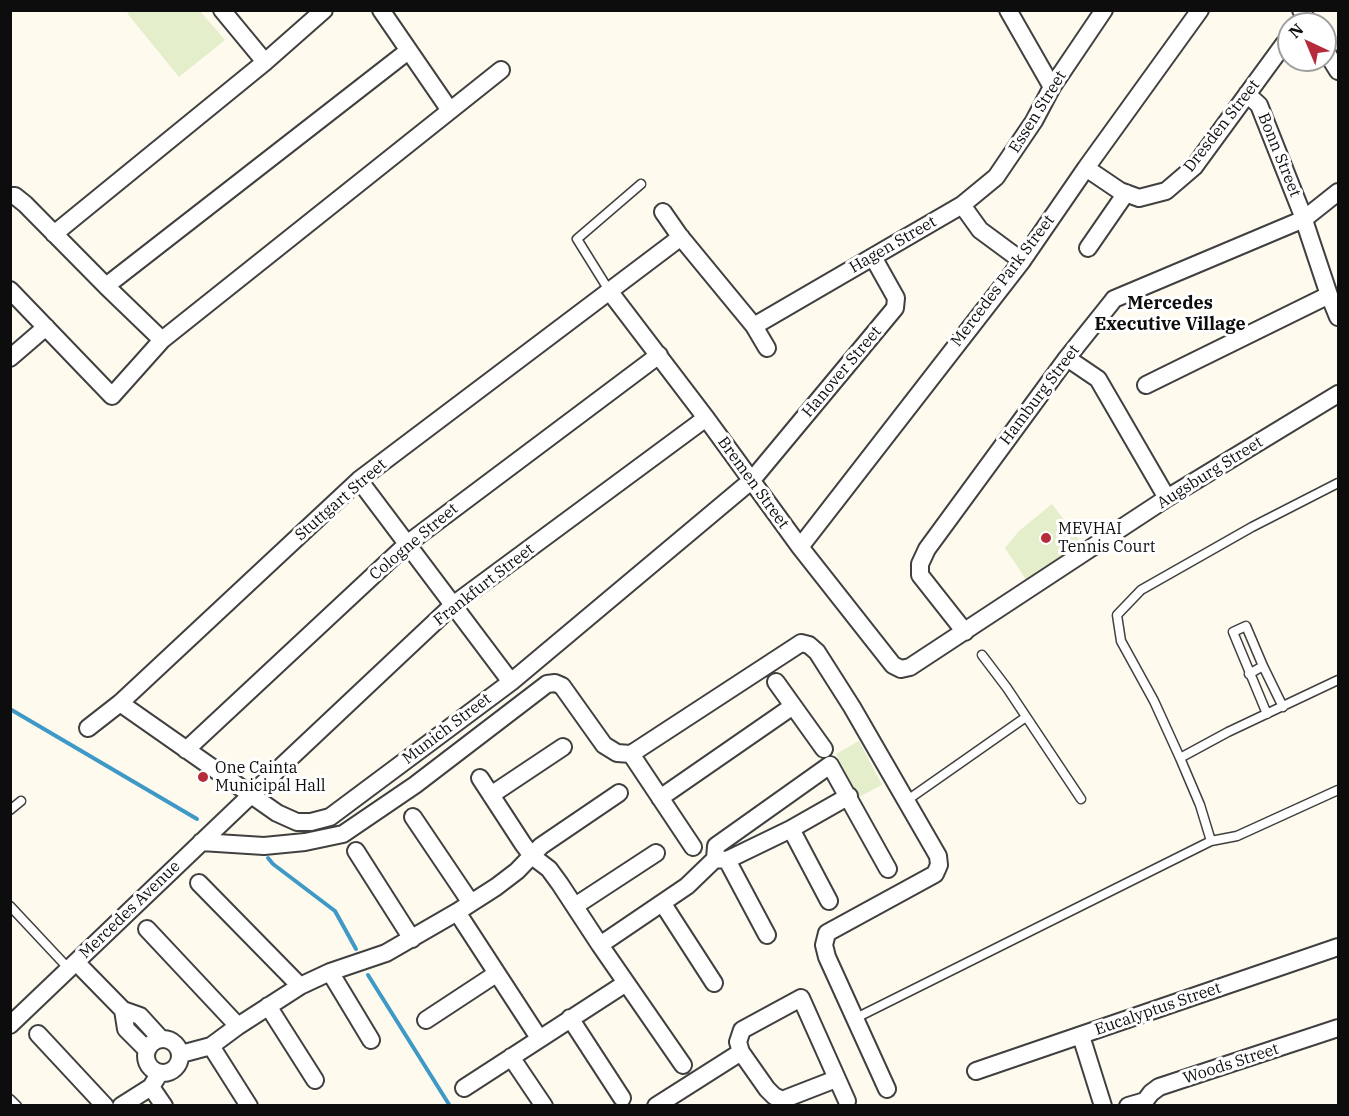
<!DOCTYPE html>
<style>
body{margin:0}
#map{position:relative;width:1349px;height:1116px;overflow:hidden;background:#fefaee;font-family:"IBM Plex Serif",serif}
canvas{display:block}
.frame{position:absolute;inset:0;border:12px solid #0d0d0d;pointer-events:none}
.north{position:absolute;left:1277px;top:12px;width:60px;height:60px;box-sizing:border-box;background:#fff;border:2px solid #9e9e9e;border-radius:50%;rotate:316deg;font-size:16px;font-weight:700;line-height:24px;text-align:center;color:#0d0d0d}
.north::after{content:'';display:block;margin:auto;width:21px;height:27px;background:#b62c3b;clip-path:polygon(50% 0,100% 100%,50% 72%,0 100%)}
</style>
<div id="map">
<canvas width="1349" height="1116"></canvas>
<div class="frame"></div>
<div class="north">N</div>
</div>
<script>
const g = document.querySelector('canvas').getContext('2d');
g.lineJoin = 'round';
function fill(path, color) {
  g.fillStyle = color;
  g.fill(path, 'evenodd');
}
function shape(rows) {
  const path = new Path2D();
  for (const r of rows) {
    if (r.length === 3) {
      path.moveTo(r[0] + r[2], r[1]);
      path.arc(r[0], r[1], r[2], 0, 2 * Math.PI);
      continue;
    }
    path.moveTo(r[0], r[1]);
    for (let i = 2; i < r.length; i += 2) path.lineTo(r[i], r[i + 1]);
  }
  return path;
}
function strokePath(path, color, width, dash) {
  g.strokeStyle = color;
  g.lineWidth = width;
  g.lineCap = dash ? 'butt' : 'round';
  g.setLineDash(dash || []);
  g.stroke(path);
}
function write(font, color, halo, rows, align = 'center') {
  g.font = font + ' "IBM Plex Serif",serif';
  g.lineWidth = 6;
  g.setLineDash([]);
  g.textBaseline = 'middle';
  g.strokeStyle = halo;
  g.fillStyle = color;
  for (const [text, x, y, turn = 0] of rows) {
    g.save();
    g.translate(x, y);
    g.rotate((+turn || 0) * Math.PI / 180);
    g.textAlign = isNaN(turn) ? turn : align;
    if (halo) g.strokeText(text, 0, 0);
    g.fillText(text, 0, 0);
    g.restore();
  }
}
const pitch = shape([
 [130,11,200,11,225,40,179,77,127,13],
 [1052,504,1084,546,1029,584,1005,548,1019,531],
 [859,741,882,785,859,797,836,754]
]);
const stream = shape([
 [10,709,197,819],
 [268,858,273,864,335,911,356,949],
 [368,975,450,1106]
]);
const lane = shape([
 [610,292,577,239,641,184],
 [982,655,1007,688,1081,799],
 [1263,666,1246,626,1233,632,1267,714],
 [1249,674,1263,666,1283,707],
 [1180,758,1228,732,1338,680],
 [906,801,1026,717],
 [10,810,21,801],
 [1211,841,1200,805,1180,758,1154,701,1121,641,1117,615,1141,590,1252,527,1338,483],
 [10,906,69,969],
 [856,1018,1211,841,1237,836,1338,790],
 [10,1099,17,1106]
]);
const street = shape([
 [222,10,265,62],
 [381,10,449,109],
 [1008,10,1052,87],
 [1301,10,1309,24],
 [1325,50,1338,71],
 [1247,94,1259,105,1301,211,1329,295,1338,317],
 [1086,168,1120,191,1139,198,1166,191,1194,167,1284,44],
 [10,196,15,196,25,204,106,286,162,340],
 [962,205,980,230,1022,261],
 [663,212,679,235,754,326,767,348],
 [54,234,265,62,324,10],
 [1088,248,1126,193],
 [106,286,408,51],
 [10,290,112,396,162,340,501,70],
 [610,292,706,418,800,547,893,665,901,669,910,667,1167,498,1338,394],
 [754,326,962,205,996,177,1034,121,1052,87,1104,10],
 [10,358,46,327],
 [1067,358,1098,379,1167,498],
 [1146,385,1329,295],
 [359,480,511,682],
 [800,547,1022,261,1086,168,1200,10],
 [965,632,920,575,920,564,927,549,1067,358,1111,303,1114,299,1304,219,1338,192],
 [776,682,824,749],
 [120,703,277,813,297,822,311,822,330,817,511,682,752,480,895,308,896,298,873,257],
 [88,728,120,703,359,480,681,237],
 [186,750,407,544,659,355],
 [631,754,693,847],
 [480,778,523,844,532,856,549,869,560,884,600,945,683,1065],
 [491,795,563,747],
 [660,798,793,706],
 [413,817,471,903],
 [791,829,829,901],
 [201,842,264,846,305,842,343,834,415,785,547,684,555,683,562,686,604,745,617,753,631,754,801,643,809,645,817,652,852,707,938,856,939,865,935,874,827,933,824,945,827,957,887,1089],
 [356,851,412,939],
 [715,859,727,860,791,829,849,796],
 [727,860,767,935],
 [199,883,300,986],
 [663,904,714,983],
 [575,906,656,853],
 [457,912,539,1038],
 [147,929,238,1026],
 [600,945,687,886,715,859,716,846,830,765,888,869],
 [76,962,123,1010,140,1016,161,1039],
 [330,972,371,1040],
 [268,1006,315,1080],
 [123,1010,126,1029,147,1050],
 [570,1018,622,1098],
 [426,1020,496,974],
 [10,1025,251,795,453,605,706,418],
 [38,1034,105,1106],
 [1081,1036,1103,1106],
 [163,1056,17],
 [211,1046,249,1106],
 [181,1054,211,1046,238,1026,300,986,330,972,386,953,457,912,496,887,517,871,541,846,619,793],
 [511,1057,544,1106],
 [976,1071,1338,947],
 [836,1079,782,1100,774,1096,767,1089,741,1052,738,1042,742,1030,801,998,847,1101],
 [151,1087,164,1106],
 [464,1088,626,983],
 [121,1106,151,1087,159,1074],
 [656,1106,741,1052],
 [1128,1106,1145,1101,1151,1093,1159,1087,1338,1028]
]);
const markers = [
 [1046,538,6,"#b62c3b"],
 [203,777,6,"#b62c3b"]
];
const streetNames = [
 ["Essen Street",1038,112,-58],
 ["Dresden Street",1222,126,-52],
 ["Bonn Street",1279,155,68],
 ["Hagen Street",893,245,-30],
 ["Mercedes Park Street",1003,281,-53],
 ["Hanover Street",842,372,-50],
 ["Hamburg Street",1040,395,-53],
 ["Augsburg Street",1210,473,-32],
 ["Bremen Street",753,483,54],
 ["Stuttgart Street",341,500,-41],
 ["Cologne Street",414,542,-40],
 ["Frankfurt Street",484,585,-38],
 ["Munich Street",447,729,-37],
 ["Mercedes Avenue",130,910,-44],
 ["Eucalyptus Street",1158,1009,-19],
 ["Woods Street",1231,1064,-18]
];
const poiNames = [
 ["MEVHAI",1058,529],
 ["Tennis Court",1058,547],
 ["One Cainta",215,768],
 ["Municipal Hall",215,786]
];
const neighbourhoodNames = [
 ["Mercedes",1170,304],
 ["Executive Village",1170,325]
];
fill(pitch, '#e4eeca');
strokePath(stream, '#3f99c7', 4);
strokePath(lane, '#404040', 11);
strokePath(street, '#404040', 20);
strokePath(lane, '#fff', 8);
strokePath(street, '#fff', 16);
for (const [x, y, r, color] of markers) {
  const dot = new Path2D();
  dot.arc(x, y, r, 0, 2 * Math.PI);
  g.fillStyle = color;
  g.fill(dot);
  strokePath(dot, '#fff', 2);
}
write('16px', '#0d0d0d', '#fff', streetNames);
write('16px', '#0d0d0d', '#fff', poiNames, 'left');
write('bold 18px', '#0d0d0d', '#fff', neighbourhoodNames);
</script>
